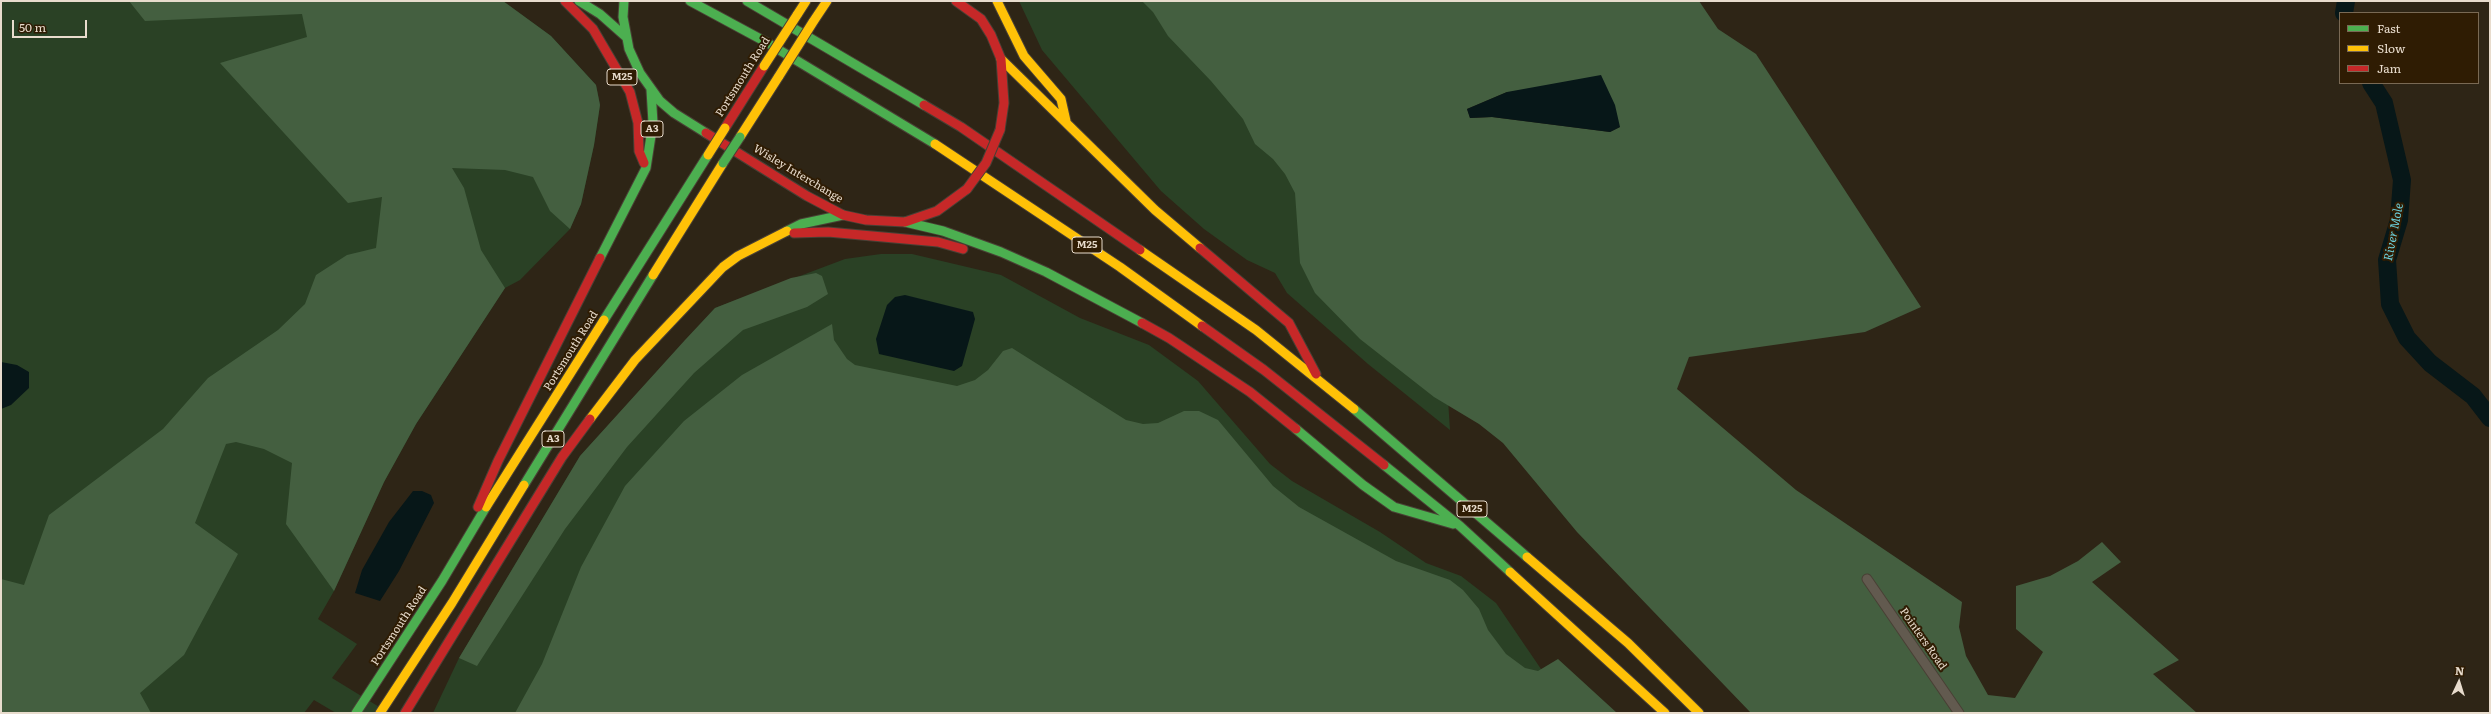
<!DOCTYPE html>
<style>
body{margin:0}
#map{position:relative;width:2491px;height:714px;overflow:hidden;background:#2e2516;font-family:Literata,serif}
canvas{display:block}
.frame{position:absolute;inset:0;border:2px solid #e8dccd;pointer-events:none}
.legend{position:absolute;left:2339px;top:12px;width:140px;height:72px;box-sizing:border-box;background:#2f1c03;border:1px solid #796954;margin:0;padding:5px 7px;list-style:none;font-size:12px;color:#e8dccd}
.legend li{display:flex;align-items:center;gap:8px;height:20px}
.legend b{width:20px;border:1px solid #796954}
.north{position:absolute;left:2439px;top:662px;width:40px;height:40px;-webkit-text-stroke:3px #2f1c03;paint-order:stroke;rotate:4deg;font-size:11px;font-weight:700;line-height:16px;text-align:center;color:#e8dccd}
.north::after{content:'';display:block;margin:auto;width:14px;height:18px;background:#e8dccd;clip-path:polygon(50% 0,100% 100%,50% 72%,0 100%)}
.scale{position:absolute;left:12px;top:20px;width:75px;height:18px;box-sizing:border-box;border:2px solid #e8dccd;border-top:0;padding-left:5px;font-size:12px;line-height:14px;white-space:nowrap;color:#e8dccd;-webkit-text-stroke:3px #2f1c03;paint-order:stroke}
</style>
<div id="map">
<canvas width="2491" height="714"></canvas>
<div class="frame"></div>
<ul class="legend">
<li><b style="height:5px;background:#4caf50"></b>Fast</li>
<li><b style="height:5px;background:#ffc107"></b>Slow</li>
<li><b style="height:5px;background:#c62828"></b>Jam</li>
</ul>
<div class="north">N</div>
<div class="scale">50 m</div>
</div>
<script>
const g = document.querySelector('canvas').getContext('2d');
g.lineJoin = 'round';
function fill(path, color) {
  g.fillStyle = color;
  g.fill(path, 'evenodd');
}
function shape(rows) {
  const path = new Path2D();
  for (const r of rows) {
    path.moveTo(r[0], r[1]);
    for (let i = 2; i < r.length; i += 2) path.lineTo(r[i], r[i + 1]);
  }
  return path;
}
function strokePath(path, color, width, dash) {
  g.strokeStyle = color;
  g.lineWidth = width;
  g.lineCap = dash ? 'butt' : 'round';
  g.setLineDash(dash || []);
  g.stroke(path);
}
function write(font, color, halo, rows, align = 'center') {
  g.font = font + ' Literata,serif';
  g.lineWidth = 4;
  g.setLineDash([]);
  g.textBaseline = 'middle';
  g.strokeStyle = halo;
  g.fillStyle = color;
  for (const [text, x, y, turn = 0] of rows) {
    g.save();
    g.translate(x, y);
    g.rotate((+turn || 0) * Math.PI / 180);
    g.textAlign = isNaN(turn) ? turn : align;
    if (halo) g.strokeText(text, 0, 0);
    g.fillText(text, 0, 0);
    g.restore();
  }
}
const green = shape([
 [1,1,503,1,551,36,596,85,600,105,594,145,581,204,570,229,520,280,505,288,416,424,384,482,334,591,318,619,357,644,332,678,389,713,336,713,314,700,304,713,1,713],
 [1019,1,1150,1,1437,231,1450,430,1368,364,1287,293,1275,273,1247,260,1204,229,1161,191,1042,50],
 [881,254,912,254,1001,275,1080,318,1149,345,1198,381,1270,464,1292,481,1380,532,1426,563,1461,576,1496,603,1571,713,433,713,459,658,580,456,715,308,845,259]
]);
const forest = shape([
 [129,1,503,1,551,36,596,85,600,105,594,145,581,204,570,229,550,211,533,177,505,170,452,168,464,188,481,250,505,288,416,424,384,482,334,591,286,524,292,463,264,449,236,442,226,444,195,523,238,554,184,655,140,693,151,713,1,713,1,579,24,585,49,515,163,429,208,378,278,330,305,304,316,275,347,255,376,248,382,197,348,203,220,63,307,37,302,14,145,21],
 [1142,1,1699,1,1718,29,1756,54,1921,307,1865,332,1689,357,1677,389,1796,490,1962,602,1959,627,1966,656,1988,695,2015,698,2043,652,2016,629,2016,586,2050,576,2078,561,2102,542,2121,562,2092,582,2179,660,2153,674,2197,713,1751,713,1577,532,1503,443,1479,424,1434,397,1360,339,1315,293,1300,263,1295,193,1285,174,1273,159,1255,144,1243,119,1211,81,1168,36,1153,12],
 [1507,92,1620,127,1610,132,1492,117,1470,118,1467,109],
 [816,273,822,276,828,294,807,307,743,330,694,373,627,447,565,529,477,666,459,658,580,456,685,340,715,308,791,278],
 [832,324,834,340,847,359,855,365,957,386,975,380,988,370,1003,351,1012,348,1126,420,1143,424,1158,423,1184,411,1199,411,1218,420,1273,486,1299,507,1396,561,1450,580,1463,590,1479,609,1488,630,1506,654,1525,668,1538,671,1558,659,1617,713,515,713,542,664,581,567,625,486,684,421,742,375]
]);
const water = shape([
 [1601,75,1615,105,1620,127,1610,132,1492,117,1470,118,1467,109,1507,92],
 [905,295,973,312,975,319,962,366,954,371,879,354,876,339,887,305,895,297],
 [1,362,17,365,29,372,29,388,11,405,1,409],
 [413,491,422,491,431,495,434,503,399,571,380,601,355,593,362,570,389,522]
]);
const river = shape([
 [2344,13,2346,1],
 [2371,83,2384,103,2402,180,2399,220,2387,260,2390,304,2407,338,2430,363,2473,396,2490,418]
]);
const street = shape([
 [1867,579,1959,713]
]);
const fast = shape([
 [579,1,600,14,626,37],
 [624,1,623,17,629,49,640,73,660,101,674,113,706,133],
 [690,1,766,42,935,144],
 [747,1,924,105],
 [905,222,943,231,1001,252,1046,272,1142,323],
 [787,231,801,224,843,215],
 [600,258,646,168,653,123,651,90],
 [604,320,708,155],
 [1354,409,1527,557],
 [1296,429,1363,485,1394,507,1453,524],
 [1384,465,1460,526,1510,572],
 [524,485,653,275],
 [356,713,442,581,486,507]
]);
const slow = shape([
 [997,1,1024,56,1061,99,1066,121],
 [797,15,806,1],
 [813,22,827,1],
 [1001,59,1155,210,1200,248],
 [740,137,779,76],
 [935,144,1120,267,1202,326],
 [1140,250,1256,330,1354,409],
 [653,275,723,163],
 [590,419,635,360,723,267,738,256,787,231],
 [486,507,604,320],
 [1527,557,1628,643,1699,713],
 [1510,572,1665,713],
 [380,713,452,603,524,485]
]);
const jam = shape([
 [565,1,593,29,630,92,638,123,639,151,644,163],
 [956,1,981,19,991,35,1001,59,1004,103,1000,130],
 [924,105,961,127,1140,250],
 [725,128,764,66],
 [706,133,807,196,843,215,866,220,905,222,937,211,967,189],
 [794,233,828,232,938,242,963,249],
 [1200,248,1289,323,1316,374],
 [1142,323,1169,338,1250,392,1296,429],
 [1202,326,1264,370,1384,465],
 [478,507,498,461,600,258],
 [405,713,562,457,590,419]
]);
const fastBridge = shape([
 [723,163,740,137]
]);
const slowBridge = shape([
 [764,66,797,15],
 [779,76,813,22],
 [708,155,725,128]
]);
const jamBridge = shape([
 [967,189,986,163,1000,130]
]);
const shields = [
 [622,77,30],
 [652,129,22],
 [1087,245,30],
 [553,439,22],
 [1472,509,30]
];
const shieldNames = [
 ["M25",622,77],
 ["A3",652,129],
 ["M25",1087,245],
 ["A3",553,439],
 ["M25",1472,509]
];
const streetNames = [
 ["Portsmouth Road",743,77,-58],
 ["Wisley Interchange",798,174,31],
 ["Portsmouth Road",571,351,-58],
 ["Portsmouth Road",399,626,-57],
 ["Pointers Road",1923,639,55]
];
const waterNames = [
 ["River Mole",2394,232,-79]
];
fill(green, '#2a4125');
fill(forest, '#445f40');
fill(water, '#071718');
strokePath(river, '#071718', 18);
strokePath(street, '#494035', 11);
strokePath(fast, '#494035', 11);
strokePath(slow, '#494035', 11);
strokePath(jam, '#494035', 11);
strokePath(street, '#625a4f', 9);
strokePath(fast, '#4caf50', 9);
strokePath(slow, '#ffc107', 9);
strokePath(jam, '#c62828', 9);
strokePath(fastBridge, '#494035', 11, []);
strokePath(slowBridge, '#494035', 11, []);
strokePath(jamBridge, '#494035', 11, []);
strokePath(fastBridge, '#4caf50', 9);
strokePath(slowBridge, '#ffc107', 9);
strokePath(jamBridge, '#c62828', 9);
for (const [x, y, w] of shields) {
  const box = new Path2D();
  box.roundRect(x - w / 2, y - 8, w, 16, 3);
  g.fillStyle = '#2f1c03';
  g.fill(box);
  strokePath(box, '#e8dccd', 1);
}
write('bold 10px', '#e8dccd', null, shieldNames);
write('11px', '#e8dccd', '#2f1c03', streetNames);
write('italic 12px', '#6ad0dd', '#2f1c03', waterNames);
</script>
